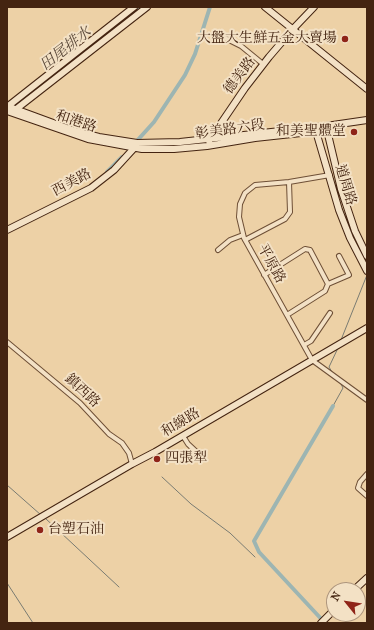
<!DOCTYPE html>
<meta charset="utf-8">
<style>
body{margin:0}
#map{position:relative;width:374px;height:630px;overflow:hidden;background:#edd1a6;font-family:"IM FELL French Canon",serif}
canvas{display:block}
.frame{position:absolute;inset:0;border:8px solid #442411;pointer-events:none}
.north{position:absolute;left:326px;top:582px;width:40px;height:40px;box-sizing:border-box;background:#f3e1c5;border:1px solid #ad957d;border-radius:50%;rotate:300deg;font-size:11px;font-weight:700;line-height:16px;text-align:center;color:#442411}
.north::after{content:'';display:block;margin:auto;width:14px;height:18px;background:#8f2418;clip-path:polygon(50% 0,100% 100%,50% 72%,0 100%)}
</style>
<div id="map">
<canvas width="374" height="630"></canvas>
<div class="frame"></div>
<div class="north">N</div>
</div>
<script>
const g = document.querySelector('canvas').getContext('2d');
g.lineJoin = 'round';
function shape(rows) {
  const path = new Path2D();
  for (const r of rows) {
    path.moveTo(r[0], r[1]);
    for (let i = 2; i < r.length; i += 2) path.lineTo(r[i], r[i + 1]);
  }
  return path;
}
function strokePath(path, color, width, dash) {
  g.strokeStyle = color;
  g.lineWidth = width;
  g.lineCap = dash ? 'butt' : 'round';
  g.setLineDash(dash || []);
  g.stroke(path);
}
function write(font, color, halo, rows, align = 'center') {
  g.font = font + ' "IM FELL French Canon","Noto Serif TC",serif';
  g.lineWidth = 4;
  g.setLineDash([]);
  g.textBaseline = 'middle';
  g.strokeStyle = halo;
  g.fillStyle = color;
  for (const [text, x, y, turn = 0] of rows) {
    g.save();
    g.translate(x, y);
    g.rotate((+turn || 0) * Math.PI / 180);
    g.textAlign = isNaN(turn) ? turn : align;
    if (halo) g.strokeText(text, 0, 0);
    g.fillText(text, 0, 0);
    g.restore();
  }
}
const stream = shape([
 [341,340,367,275],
 [332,372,329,367,338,348],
 [333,406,343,388,340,382],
 [162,477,191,504,230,533,255,557],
 [7,485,41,515],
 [45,518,119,587],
 [7,583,33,623]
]);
const canal = shape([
 [135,143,154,122,185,75,195,54,210,7],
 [107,172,122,157],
 [325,623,259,552,254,541,333,406]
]);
const river = shape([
 [98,42,141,7],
 [7,112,37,89]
]);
const street = shape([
 [225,38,241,46,263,64],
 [330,175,289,182,255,185,245,193,240,204,239,217,244,238,312,360,367,400],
 [245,240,285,219,290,212,289,182],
 [218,250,230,240,243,235],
 [264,275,305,249,310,250,328,284,325,291,287,315],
 [328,284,349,275,339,256],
 [7,342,80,403,109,434,122,443,129,453,132,464],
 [304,345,311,341,330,313],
 [183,436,188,444,203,458],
 [367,474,360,482,358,488,367,496]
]);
const secondary = shape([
 [265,7,367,89],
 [7,106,75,131,99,137,137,143,180,142,326,126,367,120],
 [7,107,134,7],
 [15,110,147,7],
 [7,111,88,139,142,149,174,149,207,146,255,138,301,133,316,131,323,128],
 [326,126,341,189,355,231,367,256],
 [315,128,339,210,350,238,367,271],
 [209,141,245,88,269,57,293,29,314,7],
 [7,230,91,188,114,170,136,146],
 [7,537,132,464,155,452,367,328],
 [354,590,367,578],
 [321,623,334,610]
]);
const markers = [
 [345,39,4,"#8f2418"],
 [354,132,4,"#8f2418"],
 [157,459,4,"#8f2418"],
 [40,530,4,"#8f2418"]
];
const poiNames = [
 ["大盤大生鮮五金大賣場",337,39],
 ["和美聖體堂",346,132],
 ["四張犁",165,459,"left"],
 ["台塑石油",48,530,"left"]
];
const streetNames = [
 ["德美路",240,76,-53],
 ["和港路",76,122,18],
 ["彰美路六段",230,130,-8],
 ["西美路",72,183,-28],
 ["道周路",345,185,73],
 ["平原路",271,264,61],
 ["鎮西路",82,391,43],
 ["和線路",181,423,-31]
];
const waterNames = [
 ["田尾排水",66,49,-38]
];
strokePath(stream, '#797b72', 1);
strokePath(canal, '#9db5b2', 4);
strokePath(river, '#9db5b2', 7);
strokePath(street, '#6e4f36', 6);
strokePath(secondary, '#442411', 8);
strokePath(street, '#f3e1c5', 4);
strokePath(secondary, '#f3e1c5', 6);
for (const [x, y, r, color] of markers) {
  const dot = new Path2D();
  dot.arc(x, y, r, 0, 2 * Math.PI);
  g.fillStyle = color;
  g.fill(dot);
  strokePath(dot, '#f3e1c5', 1.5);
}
write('14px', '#442411', '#f3e1c5', poiNames, 'right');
write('14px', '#442411', '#f3e1c5', streetNames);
write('italic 15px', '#5a4839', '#f3e1c5', waterNames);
</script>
